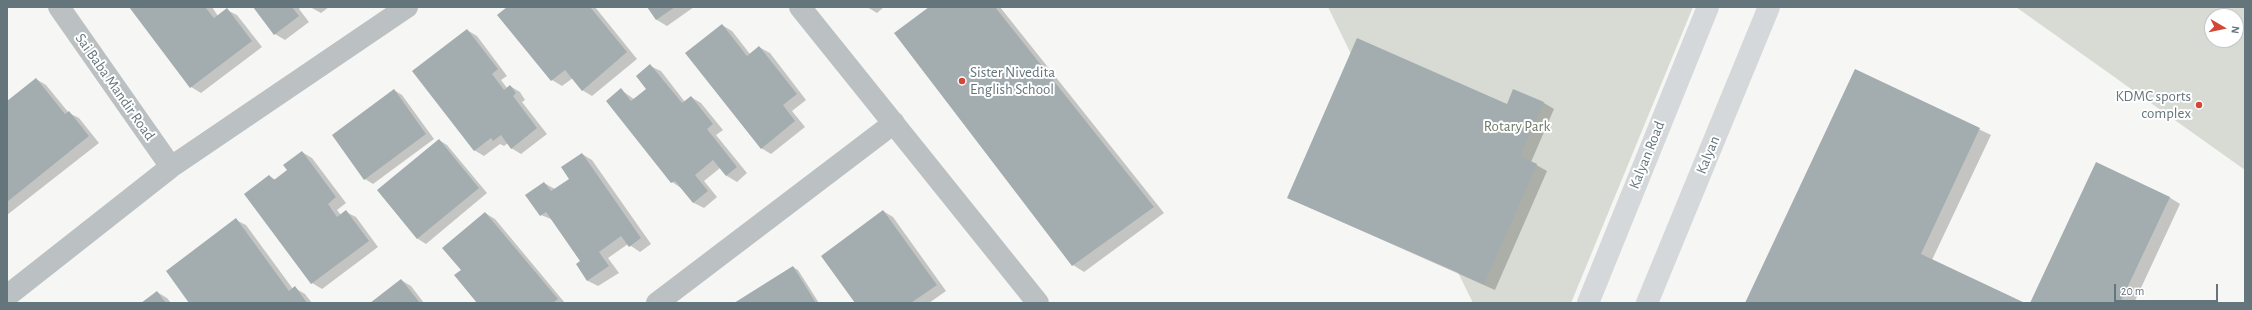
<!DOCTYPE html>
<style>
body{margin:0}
#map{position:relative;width:2252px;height:310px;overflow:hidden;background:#f6f6f4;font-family:"Alegreya Sans",sans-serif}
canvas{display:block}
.frame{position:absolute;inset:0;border:8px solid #64757c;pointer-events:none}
.north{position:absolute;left:2204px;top:8px;width:40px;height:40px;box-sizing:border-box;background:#fff;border:1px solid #c1c8cb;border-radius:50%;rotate:99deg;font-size:11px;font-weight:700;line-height:16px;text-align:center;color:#64757c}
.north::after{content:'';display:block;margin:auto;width:14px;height:18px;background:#d24838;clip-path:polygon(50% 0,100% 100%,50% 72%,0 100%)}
.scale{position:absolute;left:2114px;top:284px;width:104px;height:18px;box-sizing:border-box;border:2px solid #64757c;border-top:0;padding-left:5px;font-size:12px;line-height:14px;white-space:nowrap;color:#64757c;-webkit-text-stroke:3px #fff;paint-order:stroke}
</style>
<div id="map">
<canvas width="2252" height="310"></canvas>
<div class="frame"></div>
<div class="north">N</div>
<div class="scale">20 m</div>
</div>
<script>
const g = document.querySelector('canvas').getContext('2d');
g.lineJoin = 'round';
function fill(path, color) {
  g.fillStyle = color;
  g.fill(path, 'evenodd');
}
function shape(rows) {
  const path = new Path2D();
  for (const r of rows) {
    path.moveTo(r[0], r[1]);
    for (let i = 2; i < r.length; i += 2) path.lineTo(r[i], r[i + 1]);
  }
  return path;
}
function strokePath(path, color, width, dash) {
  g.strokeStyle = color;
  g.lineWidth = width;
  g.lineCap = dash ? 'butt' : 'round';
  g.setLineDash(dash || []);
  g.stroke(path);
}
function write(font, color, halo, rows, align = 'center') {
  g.font = font + ' "Alegreya Sans",sans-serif';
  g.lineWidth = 4;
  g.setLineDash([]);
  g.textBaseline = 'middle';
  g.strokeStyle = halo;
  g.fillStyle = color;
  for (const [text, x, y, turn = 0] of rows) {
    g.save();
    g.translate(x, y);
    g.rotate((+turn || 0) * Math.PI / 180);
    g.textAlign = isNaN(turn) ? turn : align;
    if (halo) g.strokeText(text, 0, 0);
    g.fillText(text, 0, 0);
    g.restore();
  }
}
const green = shape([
 [1328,7,1693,7,1571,303,1473,303],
 [2016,7,2245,7,2245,170],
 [2212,16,2236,16,2236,40,2212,40]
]);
const shadow = shape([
 [131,7,212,7,218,16,227,10,237,15,262,47,201,93,191,87],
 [255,7,301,7,299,9,309,22,285,40,275,34],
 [310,7,329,7,321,13],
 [508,7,595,7,637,59,592,96,582,90,573,78,562,86,552,80],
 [648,7,694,7,667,26,657,20],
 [867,7,884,7,877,13],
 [931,7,1000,7,1164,213,1084,272,1073,265,896,33],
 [722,25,732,31,750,54,759,47,770,53,806,100,792,111,805,127,771,154,761,148],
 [467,30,477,36,507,76,501,80,507,88,510,86,520,92,525,100,522,102,547,134,521,154,511,148,508,143,504,146,500,144,484,156,474,150],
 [650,66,661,71,685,102,691,97,701,103,723,130,716,135,747,173,737,182,727,176,720,168,704,181,717,197,704,208,694,203,681,188,672,182,621,90,634,99,647,89],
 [1855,70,1991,135,1932,260,2023,303,1746,303],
 [36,79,46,85,69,113,79,118,99,143,7,215,7,102],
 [394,90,402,95,434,139,373,184,365,179],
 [1544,103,1554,109,1531,162,1547,171,1495,290,1288,198,1508,105],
 [439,140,447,145,487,193,426,244,418,239,378,191],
 [302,152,312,158,346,203,337,210,341,215,346,212,356,217,378,247,322,289,312,283,246,194,269,176,276,180,288,170],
 [582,154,592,160,651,244,640,252,628,244,608,258,619,273,598,286,588,281,577,264,581,262,553,220,541,215,544,183,555,189,571,180],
 [2169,197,2180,204,2134,303,2031,303],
 [883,211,893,217,946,291,929,303,856,303],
 [485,213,495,219,565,303,478,303,462,270],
 [236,220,246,225,293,289,295,288,305,294,312,303,190,303],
 [793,267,798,270,819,303,736,303],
 [401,280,411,286,424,303,371,303],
 [157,292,167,298,171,303,143,303]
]);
const building = shape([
 [129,7,205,7,214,18,227,8,252,41,190,88],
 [253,7,292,7,299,16,274,35],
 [507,7,590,7,627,52,582,91,565,70,551,81,497,15],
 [647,7,675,7,656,20],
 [929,7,995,7,1154,207,1072,266,894,33],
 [722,24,747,56,759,46,797,94,783,105,795,121,761,149,685,53],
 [467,29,498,69,492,74,504,90,510,85,516,93,513,96,537,128,511,149,501,135,493,141,491,138,474,151,412,71],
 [1357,38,1507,104,1513,89,1544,102,1520,156,1537,164,1484,284,1287,198],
 [650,64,682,103,691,96,713,124,707,129,737,167,726,176,713,160,695,175,708,191,693,203,675,181,671,183,606,101,621,88,631,101,646,89,636,76],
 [1855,69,1980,128,1921,254,2025,303,1745,303],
 [36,78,65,114,69,111,89,136,7,202,7,101],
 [394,89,426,134,364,180,332,135],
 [439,139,479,188,417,239,377,190],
 [302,151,336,197,328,204,337,217,346,210,369,241,311,284,244,194,269,175,274,180,287,170,283,165],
 [582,153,641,238,629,247,621,236,599,252,609,266,587,281,576,264,580,261,546,212,540,216,525,195,544,182,551,191,569,179,561,167],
 [2096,162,2170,197,2120,303,2030,303],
 [883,210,937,285,911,303,855,303,821,256],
 [485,212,558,299,553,303,477,303,454,275,461,270,442,248],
 [236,218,289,291,295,286,307,303,189,303,166,271],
 [793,266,816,303,734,303],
 [401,279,420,303,370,303],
 [157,291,166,303,141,303]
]);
const street = shape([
 [59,7,171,167],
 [800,7,1038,303],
 [7,296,171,167,407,7],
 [657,303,894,123]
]);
const secondary = shape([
 [1588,303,1708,7],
 [1647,303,1769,7]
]);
const markers = [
 [962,81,4,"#d24838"],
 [2199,105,4,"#d24838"]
];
const poiNames = [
 ["Sister Nivedita",970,72],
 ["English School",970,89],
 ["KDMC sports",2191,96,"right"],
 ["complex",2191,113,"right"]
];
const streetNames = [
 ["Sai Baba Mandir Road",115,87,55],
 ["Kalyan Road",1647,155,-68],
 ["Kalyan",1708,155,-68]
];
const parkNames = [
 ["Rotary Park",1517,126]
];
fill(green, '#d7dbd3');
fill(shadow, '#0003');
fill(building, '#a3adb0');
strokePath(street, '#bbc1c3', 22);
strokePath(secondary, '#d4d8da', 22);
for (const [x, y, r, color] of markers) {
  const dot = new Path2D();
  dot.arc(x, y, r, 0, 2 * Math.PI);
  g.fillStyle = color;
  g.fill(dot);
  strokePath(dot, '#fff', 1.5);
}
write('15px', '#64757c', '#fff', poiNames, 'left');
write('15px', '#64757c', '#fff', streetNames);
write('15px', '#6d7a67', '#fff', parkNames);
</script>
